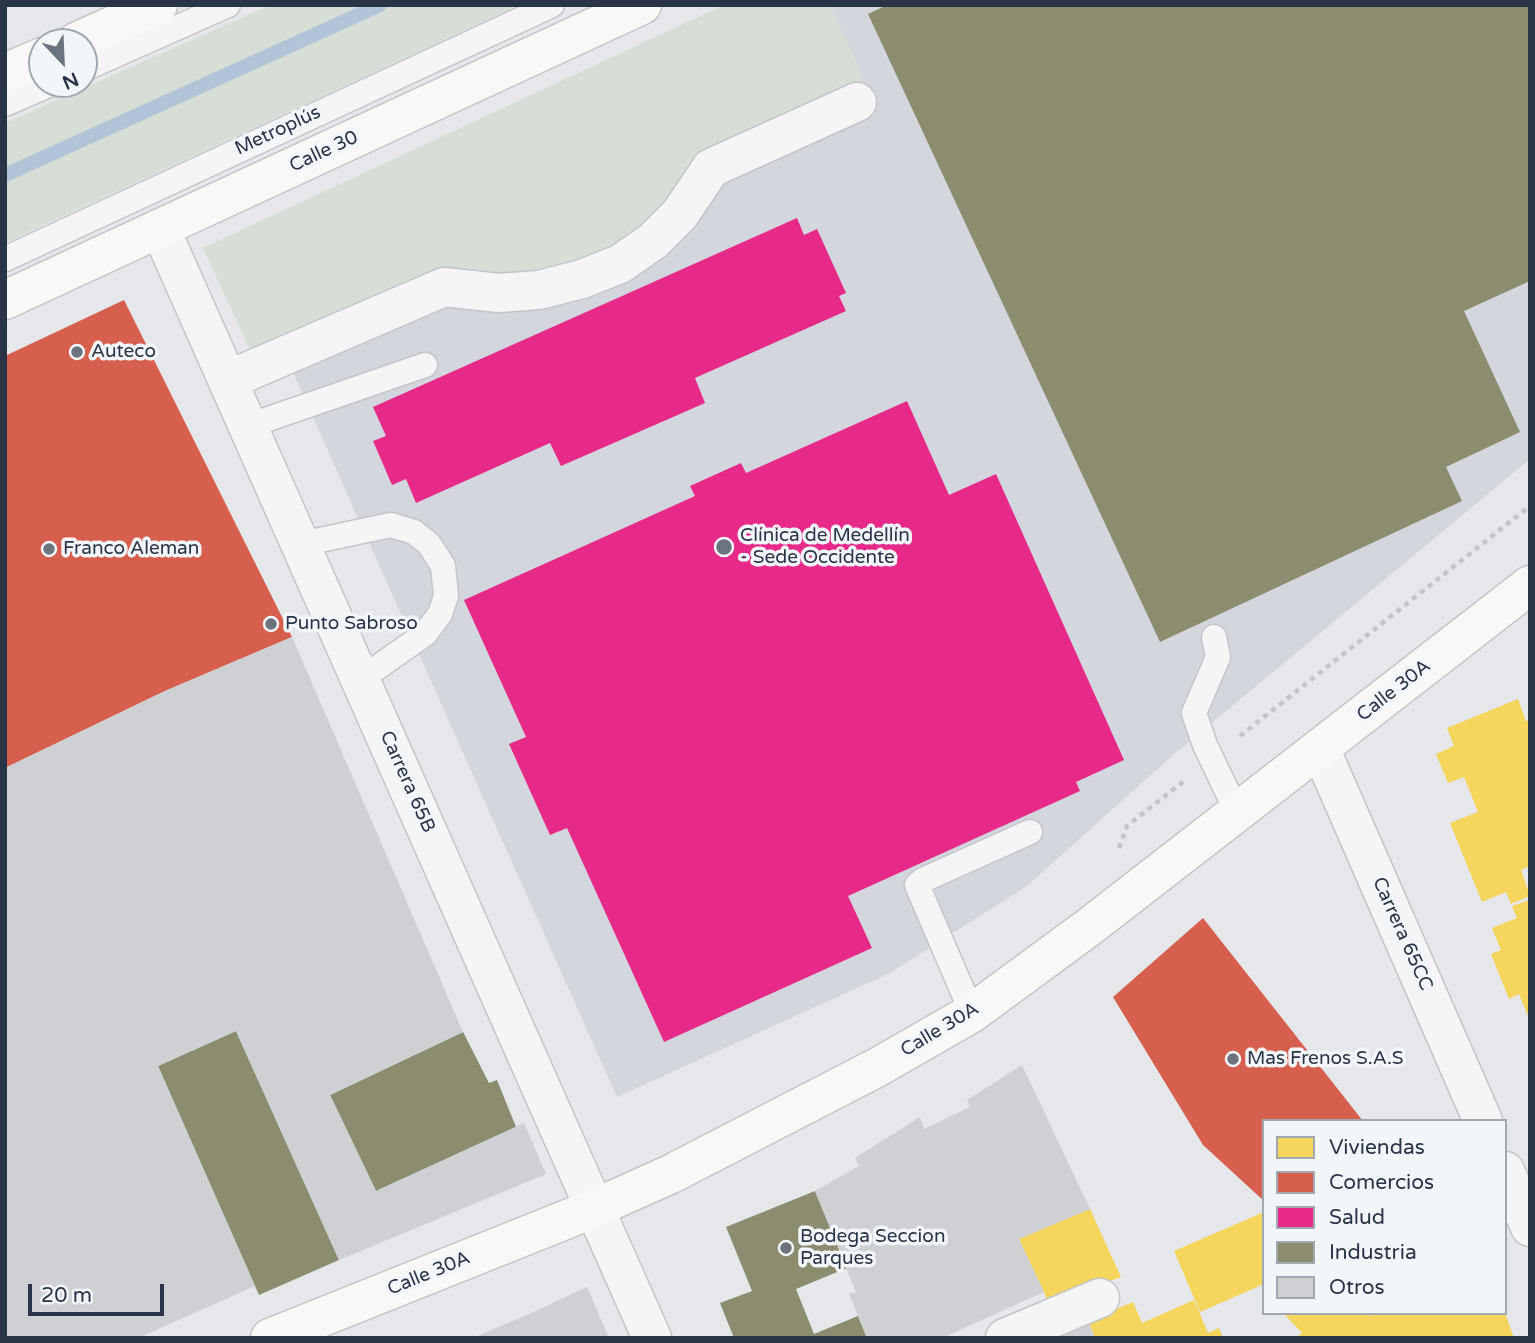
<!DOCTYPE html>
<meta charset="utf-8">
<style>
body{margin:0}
#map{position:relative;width:1535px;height:1343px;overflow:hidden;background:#e5e7ea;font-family:"Varela Round",sans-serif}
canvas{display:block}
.frame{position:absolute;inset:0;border:7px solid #293446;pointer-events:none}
.legend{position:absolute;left:1262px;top:1119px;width:245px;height:196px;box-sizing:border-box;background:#f3f6f9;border:2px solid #a2a8b1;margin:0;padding:9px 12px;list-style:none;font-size:21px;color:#293446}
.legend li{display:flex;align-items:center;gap:14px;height:35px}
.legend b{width:35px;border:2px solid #a2a8b1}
.north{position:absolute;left:28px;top:28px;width:70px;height:70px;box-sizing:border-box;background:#f3f6f9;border:2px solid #a2a8b1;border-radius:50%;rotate:157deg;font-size:19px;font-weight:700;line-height:28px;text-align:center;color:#293446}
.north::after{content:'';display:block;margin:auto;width:24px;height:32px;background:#6b737f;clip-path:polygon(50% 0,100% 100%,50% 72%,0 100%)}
.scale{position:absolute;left:28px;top:1284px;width:136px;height:32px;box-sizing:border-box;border:4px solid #293446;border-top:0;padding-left:9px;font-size:21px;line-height:24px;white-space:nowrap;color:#293446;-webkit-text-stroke:5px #f3f6f9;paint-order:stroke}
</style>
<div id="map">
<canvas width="1535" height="1343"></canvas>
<div class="frame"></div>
<ul class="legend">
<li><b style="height:19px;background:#f6d55c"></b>Viviendas</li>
<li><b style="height:19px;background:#d6604d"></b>Comercios</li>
<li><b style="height:19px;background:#e7298a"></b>Salud</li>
<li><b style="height:19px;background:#8c8c6e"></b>Industria</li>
<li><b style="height:19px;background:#ced0d3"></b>Otros</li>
</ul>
<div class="north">N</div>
<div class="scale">20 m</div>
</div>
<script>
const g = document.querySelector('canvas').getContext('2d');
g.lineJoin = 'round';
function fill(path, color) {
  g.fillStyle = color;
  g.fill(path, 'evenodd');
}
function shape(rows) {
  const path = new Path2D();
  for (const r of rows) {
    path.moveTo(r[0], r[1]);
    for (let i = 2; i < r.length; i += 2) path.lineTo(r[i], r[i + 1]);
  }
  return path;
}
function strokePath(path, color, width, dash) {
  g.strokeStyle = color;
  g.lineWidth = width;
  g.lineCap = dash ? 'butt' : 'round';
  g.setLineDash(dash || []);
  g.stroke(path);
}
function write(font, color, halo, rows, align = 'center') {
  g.font = font + ' "Varela Round",sans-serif';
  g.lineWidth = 7;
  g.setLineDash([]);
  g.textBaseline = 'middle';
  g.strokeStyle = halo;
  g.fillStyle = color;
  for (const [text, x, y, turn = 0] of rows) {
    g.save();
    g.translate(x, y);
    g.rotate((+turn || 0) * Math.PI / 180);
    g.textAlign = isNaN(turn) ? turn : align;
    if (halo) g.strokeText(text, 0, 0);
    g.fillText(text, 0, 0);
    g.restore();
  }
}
const built = shape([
 [830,5,1530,5,1530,459,1172,756,1027,886,890,973,617,1097,278,339,447,264,480,271,519,273,702,154,863,79]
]);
const green = shape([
 [271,5,519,5,5,243,5,123],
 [724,5,830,5,863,79,702,154,685,181,647,222,615,245,576,262,539,271,499,273,446,264,251,352,203,248]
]);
const homes = shape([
 [1518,699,1526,721,1530,720,1530,866,1521,870,1530,896,1511,904,1506,892,1482,902,1450,823,1478,812,1464,777,1448,783,1436,754,1454,746,1447,728],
 [1530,900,1530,1021,1519,994,1509,999,1491,954,1501,950,1492,928,1517,918,1512,906],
 [1090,1209,1121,1277,1049,1303,1019,1239],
 [1264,1212,1264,1284,1200,1312,1174,1251],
 [1194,1300,1208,1333,1219,1328,1223,1338,1095,1338,1088,1321,1133,1302,1142,1323],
 [1283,1313,1367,1313,1369,1316,1372,1313,1505,1313,1514,1338,1296,1338,1302,1333]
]);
const shops = shape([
 [124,300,292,637,165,691,5,768,5,356],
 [1203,918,1363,1121,1264,1121,1264,1201,1203,1145,1113,997]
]);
const health = shape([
 [797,218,804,235,817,229,846,293,839,296,846,311,695,378,705,403,561,466,550,443,416,503,406,479,392,485,373,441,386,436,373,407],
 [907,401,949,495,996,474,1124,760,1076,782,1080,791,848,896,872,948,664,1042,567,828,550,835,509,744,526,737,464,600,695,496,690,486,741,463,746,473]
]);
const industry = shape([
 [887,5,1530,5,1530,281,1464,311,1520,432,1446,467,1462,501,1160,642,868,14],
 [236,1031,339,1260,259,1295,158,1066],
 [463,1032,489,1083,497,1080,516,1127,376,1191,330,1095],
 [815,1191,847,1268,796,1289,814,1334,858,1316,867,1338,734,1338,720,1303,752,1291,726,1227]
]);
const stream = shape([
 [5,175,380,5]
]);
const building = shape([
 [292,637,463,1032,330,1095,376,1191,524,1123,546,1174,339,1260,236,1031,158,1066,255,1286,138,1338,5,1338,5,768,165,691],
 [1022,1065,1090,1209,1019,1239,1044,1292,942,1338,867,1338,849,1294,856,1292,815,1191,859,1166,855,1158,920,1117,924,1129,970,1107,967,1100],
 [587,1287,609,1338,473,1338,529,1314],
 [1088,1321,1095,1338,1050,1338]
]);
const path = shape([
 [1240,736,1530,506],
 [1119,848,1127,826,1184,781]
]);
const lane = shape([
 [84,69,228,5],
 [5,104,51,84],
 [5,259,552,5],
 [248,426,425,365],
 [301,544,391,525,414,532,429,544,443,566,446,596,440,614,425,634,361,679],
 [1214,637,1218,657,1194,713,1205,745,1237,812],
 [972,1013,917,885,923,880,1030,832]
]);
const street = shape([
 [160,228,652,1338],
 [228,380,444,287,499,293,539,290,582,279,620,264,653,241,680,214,711,168,857,102],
 [1320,748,1483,1121],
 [1505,1171,1530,1227],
 [1005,1338,1100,1298]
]);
const secondary = shape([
 [76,42,158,5],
 [5,73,42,57],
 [5,300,642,5],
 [270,1338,595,1208,671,1174,878,1067,972,1013,1089,927,1530,585]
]);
const markers = [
 [77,352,7,"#6b737f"],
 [724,547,9,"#6b737f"],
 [49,549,7,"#6b737f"],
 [271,624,7,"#6b737f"],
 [1233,1059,7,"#6b737f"],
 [786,1248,7,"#6b737f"]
];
const streetNames = [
 ["Metroplús",278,131,-25],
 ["Calle 30",324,152,-25],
 ["Calle 30A",1394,691,-38],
 ["Carrera 65B",407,782,66],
 ["Carrera 65CC",1402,934,66],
 ["Calle 30A",940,1030,-31],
 ["Calle 30A",429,1274,-22]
];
const poiNames = [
 ["Auteco",91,352],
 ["Clínica de Medellín",740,536],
 ["- Sede Occidente",740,558],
 ["Franco Aleman",63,549],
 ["Punto Sabroso",285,624],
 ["Mas Frenos S.A.S",1247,1059],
 ["Bodega Seccion",800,1237],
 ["Parques",800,1259]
];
fill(built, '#d3d7dd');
fill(green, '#d6ded5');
fill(homes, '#f6d55c');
fill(shops, '#d6604d');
fill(health, '#e7298a');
fill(industry, '#8c8c6e');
strokePath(stream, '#b2c4d7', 14);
fill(building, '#ced0d3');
strokePath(lane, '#c3c5c8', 27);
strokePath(street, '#c3c5c8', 41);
strokePath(secondary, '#c3c5c8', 41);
strokePath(path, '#c3c5ca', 4.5, [5, 5]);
strokePath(lane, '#f4f5f7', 24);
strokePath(street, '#f4f5f7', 38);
strokePath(secondary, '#f8f8f8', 38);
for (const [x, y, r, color] of markers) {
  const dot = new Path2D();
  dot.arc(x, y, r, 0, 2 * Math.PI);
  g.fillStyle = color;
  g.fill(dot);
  strokePath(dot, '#f3f6f9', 2.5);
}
write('19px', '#293446', '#f3f6f9', streetNames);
write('19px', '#293446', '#f3f6f9', poiNames, 'left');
</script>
